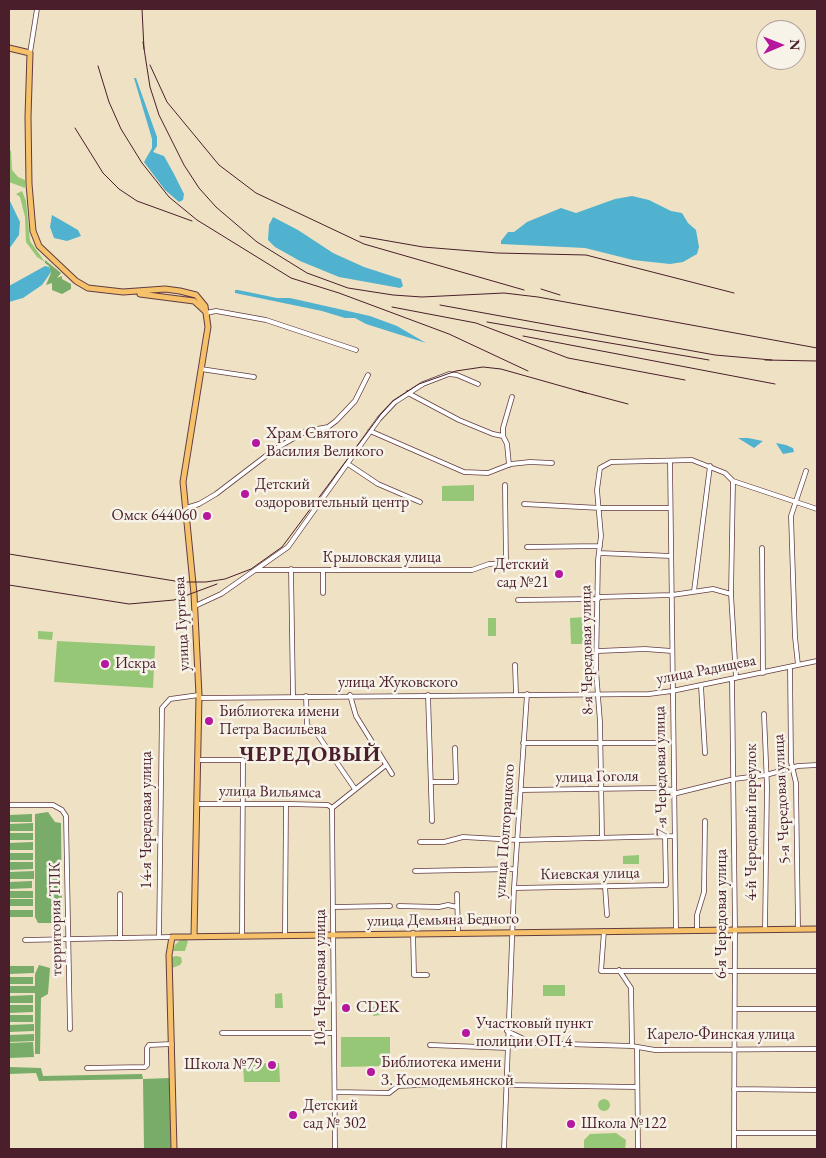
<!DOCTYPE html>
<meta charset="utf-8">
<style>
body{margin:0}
#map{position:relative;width:826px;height:1158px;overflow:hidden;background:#efe2c4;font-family:"EB Garamond",serif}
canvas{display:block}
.frame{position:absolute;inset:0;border:10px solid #4a1f2b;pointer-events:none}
.north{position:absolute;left:756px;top:20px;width:50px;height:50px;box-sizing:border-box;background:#f7f3e8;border:1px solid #b29e9c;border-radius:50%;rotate:89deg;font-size:14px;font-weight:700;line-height:20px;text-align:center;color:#4a1f2b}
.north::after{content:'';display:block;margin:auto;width:18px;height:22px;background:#b5179e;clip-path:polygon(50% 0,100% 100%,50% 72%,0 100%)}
</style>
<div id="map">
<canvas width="826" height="1158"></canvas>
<div class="frame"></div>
<div class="north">N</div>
</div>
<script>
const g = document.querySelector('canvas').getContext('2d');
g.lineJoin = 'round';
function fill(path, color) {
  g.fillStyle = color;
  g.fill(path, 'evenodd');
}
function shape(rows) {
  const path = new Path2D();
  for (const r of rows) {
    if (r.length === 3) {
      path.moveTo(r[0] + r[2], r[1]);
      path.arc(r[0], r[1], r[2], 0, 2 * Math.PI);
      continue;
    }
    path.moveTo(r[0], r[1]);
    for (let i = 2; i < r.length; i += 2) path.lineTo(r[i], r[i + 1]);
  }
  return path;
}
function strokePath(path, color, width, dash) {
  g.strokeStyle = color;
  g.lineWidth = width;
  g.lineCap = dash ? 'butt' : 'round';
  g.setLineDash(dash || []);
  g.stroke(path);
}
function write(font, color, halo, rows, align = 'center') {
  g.font = font + ' "EB Garamond",serif';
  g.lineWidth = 5;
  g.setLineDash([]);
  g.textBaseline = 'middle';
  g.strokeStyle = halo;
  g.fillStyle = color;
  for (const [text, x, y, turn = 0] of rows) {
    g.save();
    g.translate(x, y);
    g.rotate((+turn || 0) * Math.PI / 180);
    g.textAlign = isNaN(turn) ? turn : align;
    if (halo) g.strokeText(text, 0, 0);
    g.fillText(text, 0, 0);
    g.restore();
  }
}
const green = shape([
 [9,149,11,151,12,170,18,177,25,180,25,188,9,182],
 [22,191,26,201,30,241,45,262,37,257,26,242,25,217,20,197,16,194],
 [474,485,474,501,442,501,442,486],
 [585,617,586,644,571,644,570,618],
 [488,618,496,618,496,636,488,636],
 [38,631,53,632,52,640,38,639],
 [57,641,155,646,153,688,54,682],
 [639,855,639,864,623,864,623,856],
 [182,938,188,941,185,951,173,951,175,945],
 [176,956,181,957,182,962,180,965,172,968,172,957],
 [543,985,565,985,565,996,543,996],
 [282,993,283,1008,275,1008,275,994],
 [373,1007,388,1007,389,1014,373,1016],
 [341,1037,390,1037,390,1066,341,1067],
 [279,1063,280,1082,244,1082,243,1064],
 [604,1105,6],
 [616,1133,626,1140,625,1149,584,1148,584,1140,590,1134]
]);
const forest = shape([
 [45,260,61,273,57,278,62,276,62,279,71,284,71,289,62,294,52,290,52,283,46,285,51,273,49,266,45,263],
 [48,812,55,822,61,823,62,919,55,923,38,923,35,917,35,814],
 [32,814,32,822,9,822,9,815],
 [33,823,33,831,9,831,9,824],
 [9,833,33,833,33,840,9,840],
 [33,842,33,850,9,850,9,843],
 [9,853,33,853,33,860,9,860],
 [9,862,33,862,33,869,9,870],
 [34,871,34,879,9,879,9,872],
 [32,881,32,888,9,889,9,882],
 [9,891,33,891,33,898,9,898],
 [9,899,33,899,33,906,9,906],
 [9,910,33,910,33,917,9,917],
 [39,965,50,968,48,994,41,998,40,1054,35,1054,35,993,9,993,9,986,35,986,35,974],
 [9,966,34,966,34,973,9,974],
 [9,977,33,977,33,984,9,984],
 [33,995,33,1003,9,1003,9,996],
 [9,1005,33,1005,33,1012,9,1013],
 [9,1015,33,1015,33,1022,9,1022],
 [34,1024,34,1031,9,1032,9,1025],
 [34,1034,34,1041,9,1042,9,1035],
 [33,1042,34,1057,9,1058,9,1043],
 [9,1067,41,1068,43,1076,142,1074,143,1079,169,1078,171,1149,144,1149,143,1079,39,1081,36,1073,9,1074]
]);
const water = shape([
 [134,78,136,78,157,137,157,146,153,152,164,156,174,174,184,194,183,200,179,202,165,190,144,162,152,148,152,139],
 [632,196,649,200,671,211,682,213,688,223,696,230,699,247,697,254,683,262,670,264,633,260,585,248,501,244,501,241,508,232,514,232,527,222,561,208,576,213,615,199],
 [9,199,20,222,19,235,9,249],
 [52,215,78,230,81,236,67,241,54,238,50,227],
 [273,217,298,230,333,253,364,267,401,279,403,286,400,288,339,277,300,261,275,247,268,240,269,225],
 [45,266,49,267,51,272,42,285,23,298,9,302,9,286],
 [238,290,277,298,290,298,370,316,397,326,426,343,366,324,355,318,345,318,322,311,235,293,235,290],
 [738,438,748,438,763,441,754,448],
 [776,443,786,445,793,448,794,452,783,454]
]);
const minor = shape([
 [30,53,37,9],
 [206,313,216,311,266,320,356,350],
 [201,369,254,377],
 [408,393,459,420,493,434,503,436],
 [370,431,464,472,488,473,511,464,530,462,552,463],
 [670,461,676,930],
 [348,464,378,484,420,502],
 [509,465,507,444,503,436,503,428,512,397],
 [733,481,731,594,736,678],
 [524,504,600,508,670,508],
 [186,508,199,504,216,494,275,449,306,431,328,427,336,421,355,401,368,375],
 [527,547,600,546],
 [762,548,763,673],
 [599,553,671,556],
 [291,569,293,696],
 [257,570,472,570,489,564,506,563,505,485],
 [323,570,323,593],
 [694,591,710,466],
 [598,597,672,595,713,589,731,594],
 [518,600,598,599],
 [195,606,221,594,288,547,379,419,395,402,423,384,449,374,457,375,478,384],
 [598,651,645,649,672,651],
 [515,665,516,694],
 [798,665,795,637,791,516,806,471],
 [790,667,791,762,796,783,798,929],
 [732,679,735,929,734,1149],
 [701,686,705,753],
 [350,695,356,716,392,774],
 [428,695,432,821],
 [306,696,307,726,313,728,355,789],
 [199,698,649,694,672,691,817,661],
 [764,714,767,786,765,929],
 [523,743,655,743],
 [198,760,243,760,242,935],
 [431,782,456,782,455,748],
 [521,790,658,788,673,790],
 [673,794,734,779,766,775,798,766,817,765],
 [197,804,290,804,328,805,332,808],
 [9,805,53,805,62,810,66,816,70,1029],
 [332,808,335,1149],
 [332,808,386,765],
 [602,837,600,722,596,670,598,560,601,536,597,490,600,468,611,462,692,460,725,473,733,481,817,509],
 [420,842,444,842,463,837,517,840,674,836],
 [415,871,515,869],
 [605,886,607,915],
 [514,888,666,885,665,836],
 [120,894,120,938],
 [457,894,458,932],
 [399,906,439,907,448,905,457,907],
 [333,907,390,906],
 [697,930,697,915,704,892,705,821],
 [604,931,601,971,817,971],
 [413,933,414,975,427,975],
 [285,934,286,804],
 [159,937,162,708,170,699,199,695],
 [25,940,172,937],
 [619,970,631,988,632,1046],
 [735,1009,817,1009],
 [507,1031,532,1043,632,1046,655,1050,817,1049],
 [222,1033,334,1033],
 [430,1045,507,1048],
 [637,1047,638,1149],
 [87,1068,145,1067,147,1065,147,1048,149,1045,172,1044],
 [505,1085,637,1087],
 [734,1089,817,1090],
 [335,1092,389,1093,398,1086,505,1081],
 [734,1133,817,1133],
 [504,1149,514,888,527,694]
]);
const major = shape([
 [9,48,30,53,28,117,29,184,33,231,39,246,76,281,88,288,123,292,165,289,180,291,196,295,205,306,208,327,206,339,183,482,194,594,199,695,194,936],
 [140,294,194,301,206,312],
 [174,1149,169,955,172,937,817,929]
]);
const rail = shape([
 [142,9,144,49],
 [143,42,150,87,159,115,184,165,199,188,216,207,257,242,307,273,348,288,393,295,422,297,504,293,538,297,817,348],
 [150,65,167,102,219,165,256,193,364,244,524,290],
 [98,66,109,102,121,129,142,163,169,197,197,220,291,278,339,293,449,334,528,371],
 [75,128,103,173,119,189,137,201,192,221],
 [360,236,423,247,497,253,586,255,734,293],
 [541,289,560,295],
 [440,305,715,355,772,360],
 [392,307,476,323,568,358,685,380],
 [487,322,709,360],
 [523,336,775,384],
 [765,360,817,361],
 [579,391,628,404],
 [9,554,181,582,206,582,225,579,251,569,282,547,381,414,393,401,419,384,456,371,483,367,501,369,586,393],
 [9,585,129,604,174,600,217,584]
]);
const markers = [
 [256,443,5,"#b5179e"],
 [245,494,5,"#b5179e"],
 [207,516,5,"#b5179e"],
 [559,574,5,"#b5179e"],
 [105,664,5,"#b5179e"],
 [209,721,5,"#b5179e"],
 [346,1008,5,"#b5179e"],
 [466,1033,5,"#b5179e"],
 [272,1065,5,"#b5179e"],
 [371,1072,5,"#b5179e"],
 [293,1115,5,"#b5179e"],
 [571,1124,5,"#b5179e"]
];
const poiNames = [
 ["Храм Святого",266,434],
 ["Василия Великого",266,452],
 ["Детский",255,485],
 ["оздоровительный центр",255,503],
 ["Омск 644060",197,516,"right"],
 ["Детский",549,565,"right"],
 ["сад №21",549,583,"right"],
 ["Искра",115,664],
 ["Библиотека имени",219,712],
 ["Петра Васильева",219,730],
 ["CDEK",356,1008],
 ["Участковый пункт",476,1024],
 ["полиции ОП 4",476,1042],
 ["Библиотека имени",381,1063],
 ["З. Космодемьянской",381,1081],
 ["Школа №79",262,1065,"right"],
 ["Детский",303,1106],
 ["сад № 302",303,1124],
 ["Школа №122",581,1124]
];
const streetNames = [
 ["Крыловская улица",382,558],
 ["улица Гуртьева",182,624,-93],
 ["8-я Чередовая улица",587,650,-91],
 ["улица Радищева",706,670,-11],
 ["улица Жуковского",398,683],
 ["7-я Чередовая улица",661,771,-91],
 ["улица Гоголя",597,777,-1],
 ["улица Вильямса",270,792,1],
 ["5-я Чередовая улица",782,799,-93],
 ["14-я Чередовая улица",147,820,-90],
 ["4-й Чередовый переулок",752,822,-90],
 ["улица Полторацкого",505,831,-86],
 ["Киевская улица",590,874,-1],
 ["6-я Чередовая улица",722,914,-90],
 ["территория ТПК",56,919,-91],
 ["улица Демьяна Бедного",443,920,-1],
 ["10-я Чередовая улица",321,978,-90],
 ["Карело-Финская улица",721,1035]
];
const districtNames = [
 ["ЧЕРЕДОВЫЙ",310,755]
];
fill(green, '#96c777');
fill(forest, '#78ac68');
fill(water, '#50b2cf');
strokePath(minor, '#633c42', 5.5);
strokePath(major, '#633c42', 7);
strokePath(minor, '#fff', 4);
strokePath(major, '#f5c16b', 5);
strokePath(rail, '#4a1f2b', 1);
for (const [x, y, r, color] of markers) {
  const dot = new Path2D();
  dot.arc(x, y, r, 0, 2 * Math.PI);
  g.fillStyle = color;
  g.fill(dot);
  strokePath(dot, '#f7f3e8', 2);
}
write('16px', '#4a1f2b', '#f7f3e8', poiNames, 'left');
write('16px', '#4a1f2b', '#f7f3e8', streetNames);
g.letterSpacing = '1px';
write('bold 21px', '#4a1f2b', '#f7f3e8', districtNames);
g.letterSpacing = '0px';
</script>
